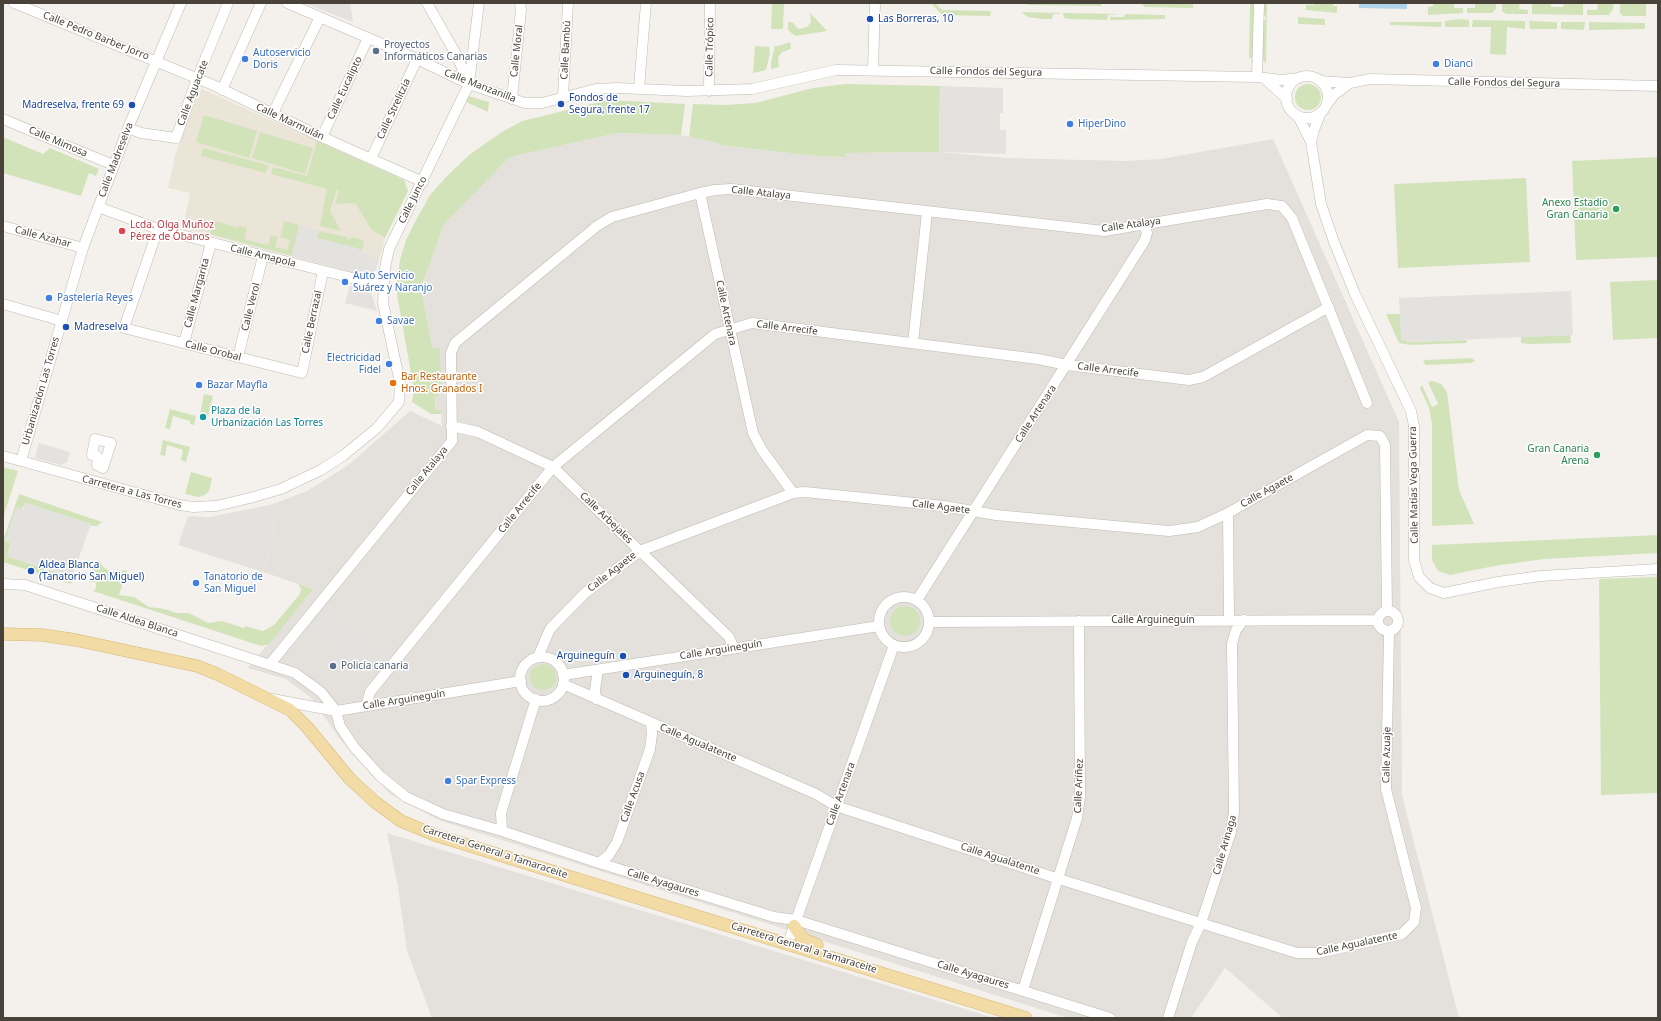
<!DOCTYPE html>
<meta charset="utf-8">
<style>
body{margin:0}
#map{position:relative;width:1661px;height:1021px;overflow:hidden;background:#f4f1ec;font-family:"Noto Sans",sans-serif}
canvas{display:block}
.frame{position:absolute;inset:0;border:4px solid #48423a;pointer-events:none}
</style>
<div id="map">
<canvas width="1661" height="1021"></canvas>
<div class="frame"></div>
</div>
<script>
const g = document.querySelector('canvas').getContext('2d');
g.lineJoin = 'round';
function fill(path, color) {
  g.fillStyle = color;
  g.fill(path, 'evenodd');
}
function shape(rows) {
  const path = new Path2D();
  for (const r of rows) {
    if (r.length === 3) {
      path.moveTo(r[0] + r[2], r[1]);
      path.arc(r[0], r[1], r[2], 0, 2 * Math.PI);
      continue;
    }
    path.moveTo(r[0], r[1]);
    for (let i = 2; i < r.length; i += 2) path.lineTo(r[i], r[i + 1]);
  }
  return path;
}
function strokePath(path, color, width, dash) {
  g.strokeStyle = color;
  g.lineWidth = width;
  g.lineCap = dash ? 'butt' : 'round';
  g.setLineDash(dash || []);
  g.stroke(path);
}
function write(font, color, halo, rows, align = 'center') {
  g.font = font + ' "Noto Sans",sans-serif';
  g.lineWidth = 3;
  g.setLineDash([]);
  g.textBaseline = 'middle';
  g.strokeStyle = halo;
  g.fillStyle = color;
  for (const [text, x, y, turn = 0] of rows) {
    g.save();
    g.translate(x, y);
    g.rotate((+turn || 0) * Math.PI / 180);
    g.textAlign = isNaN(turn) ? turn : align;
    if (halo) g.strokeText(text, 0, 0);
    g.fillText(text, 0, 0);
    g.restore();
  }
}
const industrial = shape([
 [617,133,681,135,718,143,719,145,816,156,845,157,845,153,939,152,1006,158,1125,161,1161,159,1273,139,1399,422,1402,795,1459,1018,1283,1018,1225,968,1191,1018,1068,1018,441,821,390,794,342,742,311,698,286,679,248,668,313,589,263,572,275,532,270,505,307,491,347,466,410,411,442,426,441,410,435,410,437,348,432,347,421,288,444,224,510,157],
 [387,833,994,1018,432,1018,407,951,398,887]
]);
const education = shape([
 [202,89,404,180,408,191,385,238,376,270,367,276,183,228,190,193,168,188,176,152,199,92]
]);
const green = shape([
 [784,3,783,29,771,29,772,4],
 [931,3,935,3,942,10,991,11,990,16,942,15],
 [1025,3,1102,3,1101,6,1028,5],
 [1140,3,1193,3,1193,8,1145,7],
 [1250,3,1257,3,1253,63,1251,63,1252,58,1249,58],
 [1263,3,1267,3,1266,64,1262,59,1263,23,1266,18,1263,13],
 [1314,3,1333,3,1333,6,1337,6,1337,13,1306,10,1306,5,1314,5],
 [1433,3,1454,3,1454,8,1463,8,1463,13,1428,15,1428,7,1433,6],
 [1475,3,1496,3,1496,9,1492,13,1467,13,1467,8,1475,8],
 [1502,3,1520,3,1519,9,1528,10,1528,14,1506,14,1502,11],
 [1532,3,1551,3,1551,7,1563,7,1564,3,1583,3,1583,15,1532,14],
 [1598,3,1614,3,1613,9,1609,15,1587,15,1587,10,1597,10],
 [1620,4,1646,4,1646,16,1623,16,1620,13],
 [1021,12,1060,13,1060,14,1053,14,1052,19,1043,19,1028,17],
 [810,13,827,31,795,36,788,30,788,22,792,22,798,29,807,27,811,22],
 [1063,13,1121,14,1108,15,1107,20,1070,19,1064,18],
 [1125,14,1165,15,1165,19,1110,20,1110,17,1124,17],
 [1298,17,1325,19,1325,25,1298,24],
 [1460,19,1469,20,1469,27,1445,27,1445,21],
 [1473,20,1525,21,1525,29,1507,27,1506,55,1490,54,1491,27,1472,27],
 [1529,21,1557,22,1557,29,1530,29],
 [1390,22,1442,22,1441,27,1390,25],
 [1561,22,1585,22,1584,30,1561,29],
 [1589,22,1645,23,1645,29,1589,30],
 [790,42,791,49,782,52,778,58,779,67,771,69,771,62,775,46,779,46],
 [755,46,769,47,770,53,766,70,753,73],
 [1308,97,13],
 [845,84,940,86,939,152,845,153,845,157,816,156,719,145,718,143,689,137,693,104,725,105,755,103,813,88],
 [468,96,489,102,488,112,466,102],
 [608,100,685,104,681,135,617,133,510,157,444,224,421,288,432,347,440,349,441,392,439,392,439,396,435,397,435,410,441,410,441,414,431,414,412,402,414,390,396,289,400,260,406,240,416,220,430,195,446,177,469,155,502,132,522,121],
 [204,115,257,131,249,158,196,142],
 [260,132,313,148,305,174,252,158],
 [3,137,43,154,50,148,99,169,96,176,89,173,81,196,3,173],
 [317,141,404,180,408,191,385,238,371,229,356,204,351,203,335,204,339,190,337,189,330,211,341,231,320,226,327,189,271,174,273,167,307,176],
 [203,148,268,165,266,173,201,156],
 [1658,157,1658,257,1576,260,1572,161],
 [1526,178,1530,262,1398,268,1394,184],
 [213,220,238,228,240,226,247,228,244,239,259,243,268,245,271,235,278,237,275,247,287,250,290,240,280,237,284,221,299,225,292,256,210,234],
 [319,231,347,237,349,240,353,237,364,241,362,251,317,238],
 [1658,280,1658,338,1613,340,1610,282],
 [1386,314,1400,314,1402,340,1410,342,1467,340,1467,343,1410,345,1399,343],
 [1570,335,1571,343,1529,344,1521,343,1521,337],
 [1472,358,1475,361,1471,363,1426,365,1423,362,1425,360],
 [1432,381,1441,384,1447,392,1459,490,1474,524,1432,526,1432,424,1429,408,1420,388,1422,385,1432,407,1438,404,1428,382],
 [204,394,213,396,208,416,200,414],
 [170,409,196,416,194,425,190,424,190,421,173,416,170,429,165,428],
 [163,440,190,447,186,462,181,460,183,450,167,445,165,456,160,455],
 [3,467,18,471,3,518],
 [191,472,212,478,209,491,205,495,199,497,185,494],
 [19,494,102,522,97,526,90,526,91,524,25,503,5,541,11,543,7,556,73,578,71,584,3,562,3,541],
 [1658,535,1658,553,1544,559,1494,566,1450,575,1438,571,1432,560,1432,545],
 [97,561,100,562,103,567,111,572,127,570,119,595,134,597,149,607,165,609,176,613,189,613,208,623,222,621,244,628,245,626,263,631,274,625,300,594,301,589,298,584,313,589,269,644,261,646,93,591,96,588,96,583,93,581,89,583,95,563],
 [1658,577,1658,793,1601,795,1599,579],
 [905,621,15],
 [543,677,13]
]);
const parking = shape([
 [304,3,350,3,353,22],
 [940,86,1003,88,1003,113,1000,113,1000,130,1006,130,1006,154,939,152],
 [299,225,319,231,317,238,357,248,368,254,378,261,376,270,367,276,292,256],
 [350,286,371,292,377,311,345,303],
 [1571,291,1573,335,1409,342,1401,340,1399,298],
 [39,443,70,452,67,462,61,465,35,458],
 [25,503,91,524,72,577,7,556,11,543,5,541,16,507,23,509],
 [270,505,275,532,263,572,178,545,188,516,210,517],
 [327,607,387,656,371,676,310,626]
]);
const water = shape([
 [1359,3,1407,3,1407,9,1359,8]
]);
const minor = shape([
 [14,3,213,85,322,137,423,182],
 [287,3,417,59,469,84,525,103,542,103,596,89,617,88,687,91,752,89,836,70,1257,77,1281,80,1299,78],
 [427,3,457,56,468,82],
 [873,69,875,3],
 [1307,97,21],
 [1257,77,1259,3],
 [1265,79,1287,99],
 [1320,81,1350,83],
 [639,88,646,3],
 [222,90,261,3],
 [709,91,710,3],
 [563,97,568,3],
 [512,99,521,10,520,3],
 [1327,104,1335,94,1350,83,1370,79,1658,86],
 [273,113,320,17],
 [1298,116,1311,142,1321,204,1334,242,1355,294,1411,411,1414,426,1414,560,1419,577,1430,588,1444,593,1498,582,1541,576,1658,569],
 [3,119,113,165],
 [128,128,141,133,176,138,197,79,228,3],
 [322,137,368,38],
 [1311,142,1314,130,1321,112],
 [371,159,417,59],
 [700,193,753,433,762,450,793,493],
 [98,207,158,229,384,286],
 [3,226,83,248],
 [158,229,124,328,238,357,302,373,323,271],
 [3,304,62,321],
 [184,343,211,243],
 [913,343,927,212],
 [238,357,263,256],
 [451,426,478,432,553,467,729,637,734,648],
 [95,439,111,443,103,468,97,465,98,459,97,456,92,455,95,439],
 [3,456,180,505,193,507,216,506,250,498,281,489,321,470,344,455,377,428,399,402,400,383,383,303,385,268,389,249,469,84,479,3],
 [21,461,83,248,128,128,181,3],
 [1228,513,1229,620],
 [3,584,25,585,295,673,321,692,336,711,340,726,354,747,380,776,406,797,443,814,502,831,599,863,774,917,796,920,1110,1018],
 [904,622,25],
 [917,600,1145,240,1147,233,1144,224],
 [1388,621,10],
 [929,622,1377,620],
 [538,657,550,629,584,594,640,551,793,493,805,492,944,506,996,515,1169,531,1198,527,1228,513,1367,435,1380,436,1385,445,1387,611],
 [542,679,22],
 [270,664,452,441,451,353,455,343,597,226,612,217,700,193,715,190,731,189,1104,231,1267,204,1282,206,1292,218,1367,403],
 [563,675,879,626],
 [563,684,816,794,836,806,1059,879,1297,953,1318,953,1402,934,1414,922,1416,908,1386,789,1389,632],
 [272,699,336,711,521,681],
 [596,699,595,690,598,670],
 [366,706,370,692,553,467,715,334,752,323,1038,359,1067,365,1189,380,1203,377,1329,307],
 [502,831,501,813,536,699],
 [599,863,609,855,617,842,650,749,652,734,651,723],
 [788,943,894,645],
 [1023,990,1077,818,1080,796,1079,621],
 [1168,1018,1192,942,1201,923,1231,832,1234,812,1232,644,1236,630,1244,620]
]);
const major = shape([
 [3,634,42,635,76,640,197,666,217,674,290,710,307,727,350,779,375,802,401,821,435,835,1026,1018],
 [794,926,803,939,817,945]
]);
const markers = [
 [870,19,4,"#1a4fb4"],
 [376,51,4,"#5c6f8a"],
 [245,59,4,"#3f7fe0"],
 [1436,64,4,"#3f7fe0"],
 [561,104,4,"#1a4fb4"],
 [132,105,4,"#1a4fb4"],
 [1070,124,4,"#3f7fe0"],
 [1616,209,4,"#2e9e5b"],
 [122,231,4,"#e0444e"],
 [345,282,4,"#3f7fe0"],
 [49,298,4,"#3f7fe0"],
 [379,321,4,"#3f7fe0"],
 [66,327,4,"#1a4fb4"],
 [389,364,4,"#3f7fe0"],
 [393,383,4,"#e8710a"],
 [199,385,4,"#3f7fe0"],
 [203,417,4,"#0f9aa8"],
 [1597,455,4,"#2e9e5b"],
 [31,571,4,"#1a4fb4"],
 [196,583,4,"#3f7fe0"],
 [623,656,4,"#1a4fb4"],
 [333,666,4,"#5c6f8a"],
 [626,675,4,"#1a4fb4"],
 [448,781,4,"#3f7fe0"]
];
const transitNames = [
 ["Las Borreras, 10",878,19],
 ["Fondos de",569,98],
 ["Segura, frente 17",569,110],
 ["Madreselva, frente 69",124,105,"right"],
 ["Madreselva",74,327],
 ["Aldea Blanca",39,565],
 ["(Tanatorio San Miguel)",39,577],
 ["Arguineguín",615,656,"right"],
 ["Arguineguín, 8",634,675]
];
const streetNames = [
 ["Calle Pedro Barber Jorro",96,36,22],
 ["Calle Trópico",710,47,-89],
 ["Calle Bambú",566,50,-87],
 ["Calle Moral",517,51,-84],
 ["Calle Fondos del Segura",986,72,1],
 ["Calle Fondos del Segura",1504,83,1],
 ["Calle Manzanilla",480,86,21],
 ["Calle Eucalipto",345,88,-65],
 ["Calle Aguacate",193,93,-69],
 ["Calle Strelitzia",394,109,-65],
 ["Calle Marmulán",290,122,25],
 ["Calle Mimosa",58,142,23],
 ["Calle Madreselva",116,160,-69],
 ["Calle Atalaya",761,193,6],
 ["Calle Junco",413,200,-64],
 ["Calle Atalaya",1131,225,-8],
 ["Calle Azahar",43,237,15],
 ["Calle Amapola",263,256,14],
 ["Calle Margarita",197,293,-75],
 ["Calle Verol",251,307,-76],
 ["Calle Artenara",726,313,78],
 ["Calle Berrazal",312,322,-78],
 ["Calle Arrecife",787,328,7],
 ["Calle Orobal",213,351,14],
 ["Calle Arrecife",1108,370,7],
 ["Urbanización Las Torres",41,391,-74],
 ["Calle Artenara",1036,414,-57],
 ["Calle Atalaya",427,471,-51],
 ["Calle Matías Vega Guerra",1414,485,-91],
 ["Calle Agaete",1267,491,-29],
 ["Carretera a Las Torres",132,492,15],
 ["Calle Agaete",941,507,7],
 ["Calle Arrecife",520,508,-51],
 ["Calle Arbejales",606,518,44],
 ["Calle Agaete",612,572,-38],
 ["Calle Arguineguín",1153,620],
 ["Calle Aldea Blanca",137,621,18],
 ["Calle Arguineguín",721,650,-9],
 ["Calle Arguineguín",404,700,-9],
 ["Calle Agualatente",698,743,23],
 ["Calle Azuaje",1387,755,-89],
 ["Calle Aríñez",1079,786,-88],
 ["Calle Artenara",841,794,-70],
 ["Calle Acusa",633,797,-70],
 ["Calle Arinaga",1225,845,-74],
 ["Carretera General a Tamaraceite",495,852,18],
 ["Calle Agualatente",1000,859,18],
 ["Calle Ayagaures",663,883,17],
 ["Calle Agualatente",1357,944,-12],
 ["Carretera General a Tamaraceite",804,948,17],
 ["Calle Ayagaures",973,975,17]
];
const serviceNames = [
 ["Proyectos",384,45],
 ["Informáticos Canarias",384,57],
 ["Policía canaria",341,666]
];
const shopNames = [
 ["Autoservicio",253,53],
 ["Doris",253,65],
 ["Dianci",1444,64],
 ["HiperDino",1078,124],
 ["Auto Servicio",353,276],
 ["Suárez y Naranjo",353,288],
 ["Pastelería Reyes",57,298],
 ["Savae",387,321],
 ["Electricidad",381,358,"right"],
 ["Fidel",381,370,"right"],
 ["Bazar Mayfla",207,385],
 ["Tanatorio de",204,577],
 ["San Miguel",204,589],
 ["Spar Express",456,781]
];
const leisureNames = [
 ["Anexo Estadio",1608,203],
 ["Gran Canaria",1608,215],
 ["Gran Canaria",1589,449],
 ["Arena",1589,461]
];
const healthNames = [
 ["Lcda. Olga Muñoz",130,225],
 ["Pérez de Óbanos",130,237]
];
const foodNames = [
 ["Bar Restaurante",401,377],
 ["Hnos. Granados I",401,389]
];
const cultureNames = [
 ["Plaza de la",211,411],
 ["Urbanización Las Torres",211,423]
];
fill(industrial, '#e4e1dd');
fill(education, '#ebe5d8');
fill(green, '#d2e3ba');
fill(parking, '#e3e2df');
fill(water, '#b0d3e9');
strokePath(minor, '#bfb9af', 11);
strokePath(major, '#d7b877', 13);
strokePath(minor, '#fff', 10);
strokePath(major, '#f3dba6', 12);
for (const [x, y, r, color] of markers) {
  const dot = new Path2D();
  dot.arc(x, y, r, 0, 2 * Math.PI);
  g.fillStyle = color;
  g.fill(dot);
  strokePath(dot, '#fff', 1.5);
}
write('10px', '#164399', '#fff', transitNames, 'left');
write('10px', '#48423a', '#fff', streetNames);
write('10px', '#4e5e75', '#fff', serviceNames, 'left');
write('10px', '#366cbe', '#fff', shopNames, 'left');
write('10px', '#27864d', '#fff', leisureNames, 'right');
write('10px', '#be3a42', '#fff', healthNames, 'left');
write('10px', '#c56008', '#fff', foodNames, 'left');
write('10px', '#0d838f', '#fff', cultureNames, 'left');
</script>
